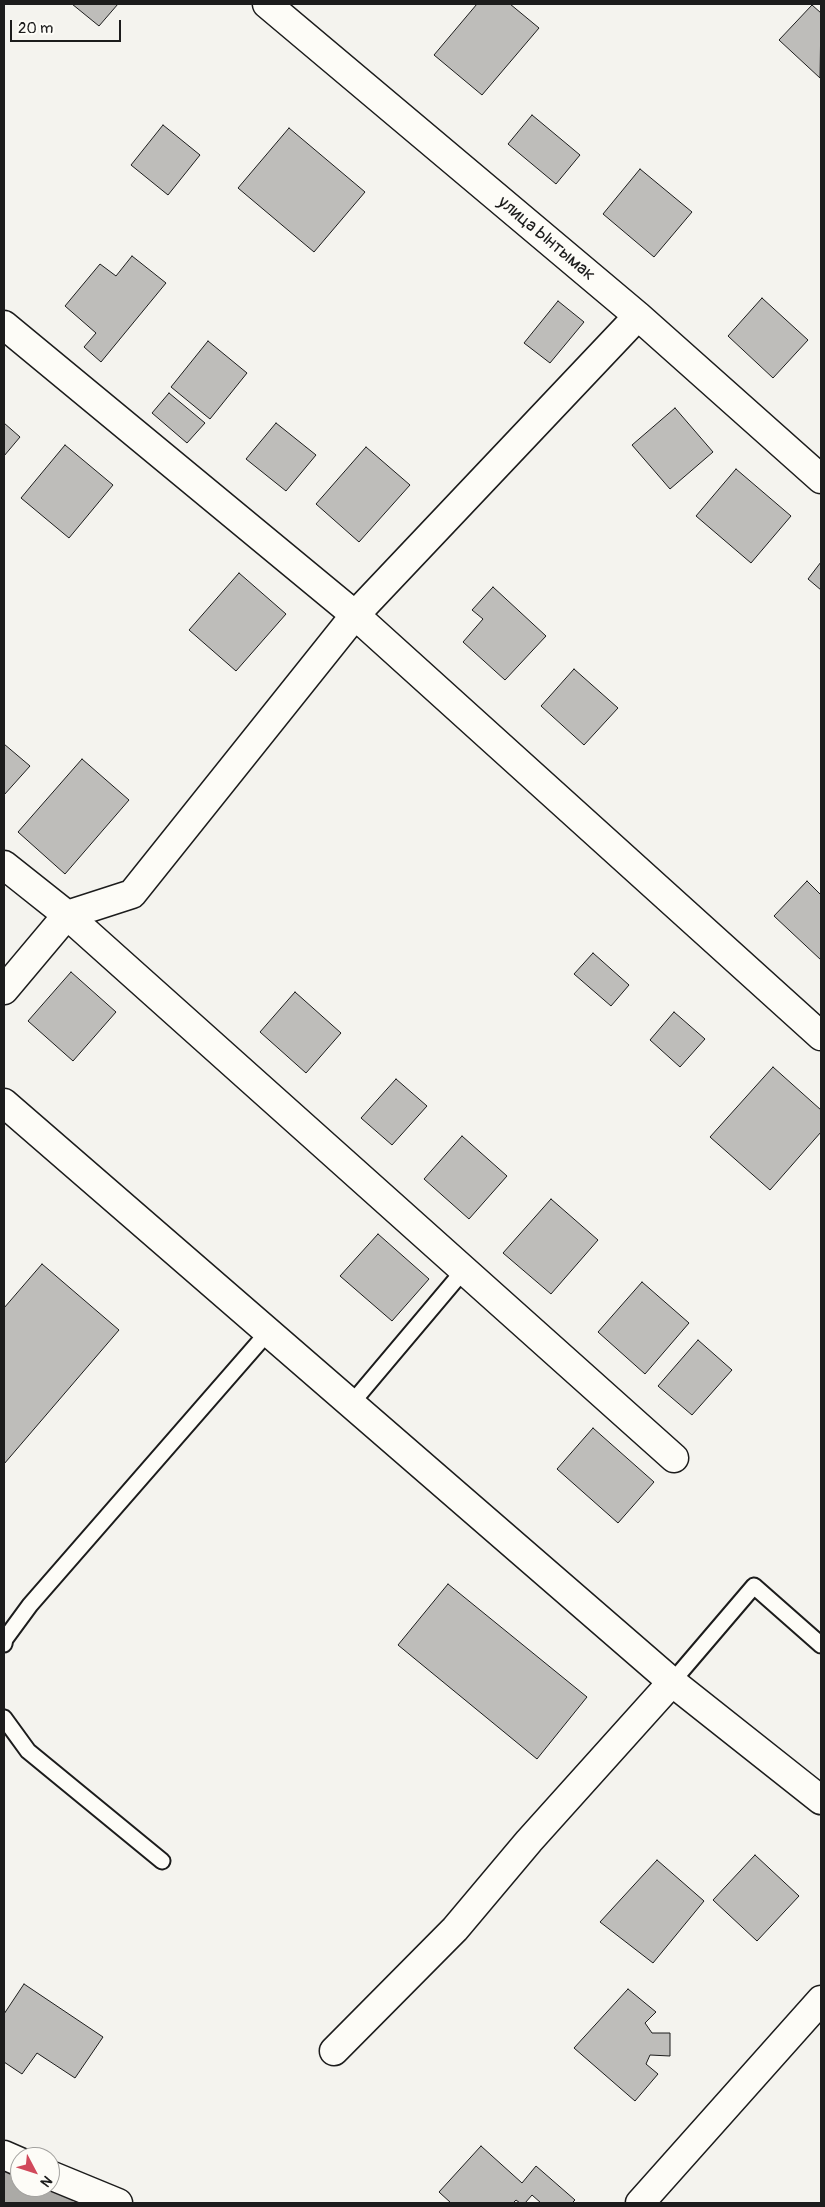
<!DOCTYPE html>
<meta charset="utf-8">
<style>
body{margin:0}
#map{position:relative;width:825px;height:2207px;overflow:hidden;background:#f4f3ee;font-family:Pangolin,sans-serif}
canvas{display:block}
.frame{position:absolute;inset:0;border:5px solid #1c1c1c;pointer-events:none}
.north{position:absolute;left:10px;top:2147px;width:50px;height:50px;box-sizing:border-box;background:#fdfcf7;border:1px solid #a3a29f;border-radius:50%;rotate:130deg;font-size:14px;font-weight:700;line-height:20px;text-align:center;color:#1c1c1c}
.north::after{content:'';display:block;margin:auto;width:18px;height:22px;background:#d1495b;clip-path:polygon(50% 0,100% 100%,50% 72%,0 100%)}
.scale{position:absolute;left:10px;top:20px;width:111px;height:22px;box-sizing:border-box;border:2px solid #1c1c1c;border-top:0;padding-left:6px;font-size:15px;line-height:18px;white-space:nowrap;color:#1c1c1c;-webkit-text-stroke:4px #fdfcf7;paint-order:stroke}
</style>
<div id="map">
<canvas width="825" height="2207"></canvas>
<div class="frame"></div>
<div class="north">N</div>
<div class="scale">20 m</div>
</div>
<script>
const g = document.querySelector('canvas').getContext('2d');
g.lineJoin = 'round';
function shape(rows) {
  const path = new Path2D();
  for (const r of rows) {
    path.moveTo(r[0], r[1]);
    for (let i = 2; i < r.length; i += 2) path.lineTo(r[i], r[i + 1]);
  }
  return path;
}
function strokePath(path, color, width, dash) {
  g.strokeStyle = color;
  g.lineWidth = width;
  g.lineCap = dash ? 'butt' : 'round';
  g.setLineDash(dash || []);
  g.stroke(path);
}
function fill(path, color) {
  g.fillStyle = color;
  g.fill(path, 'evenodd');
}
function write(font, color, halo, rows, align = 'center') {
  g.font = font + ' Pangolin,sans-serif';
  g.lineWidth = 4;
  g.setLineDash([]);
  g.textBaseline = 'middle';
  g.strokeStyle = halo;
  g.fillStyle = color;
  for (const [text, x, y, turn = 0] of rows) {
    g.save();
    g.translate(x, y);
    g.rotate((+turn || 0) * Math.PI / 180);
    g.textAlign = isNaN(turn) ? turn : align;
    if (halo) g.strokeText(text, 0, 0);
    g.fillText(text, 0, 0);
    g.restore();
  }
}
const canal = shape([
 [4,2181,54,2203]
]);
const building = shape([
 [72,4,118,4,99,26,72,4],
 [477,4,510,4,539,28,482,95,434,55,477,4],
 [812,5,821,13,820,78,779,40,812,5],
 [532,115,580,155,556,184,508,144,532,115],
 [163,125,200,155,168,195,131,165,163,125],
 [289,128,365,192,314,252,238,188,289,128],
 [640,169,692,212,654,257,603,214,640,169],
 [132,256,166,283,101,362,84,347,96,333,65,306,100,264,116,276,132,256],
 [762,298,808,340,773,378,728,336,762,298],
 [558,301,584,322,550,363,524,343,558,301],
 [208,341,247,373,210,419,171,387,208,341],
 [169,393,205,423,187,443,152,413,169,393],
 [675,408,713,452,670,489,632,445,675,408],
 [4,423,20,437,4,456,4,423],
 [276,423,316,455,286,491,246,459,276,423],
 [65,445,113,485,69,538,21,498,65,445],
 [366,447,410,485,359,542,316,504,366,447],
 [736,469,791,516,751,563,696,516,736,469],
 [821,562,821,590,808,579,821,562],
 [239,573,286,614,236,671,189,630,239,573],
 [493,587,546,636,505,680,463,642,483,619,472,610,493,587],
 [574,669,618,708,584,745,541,706,574,669],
 [4,744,30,766,4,795,4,744],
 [82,759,129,800,65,874,18,832,82,759],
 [807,881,821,895,821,960,774,916,807,881],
 [593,953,629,985,611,1006,574,974,593,953],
 [71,972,116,1012,73,1061,28,1021,71,972],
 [295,992,341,1033,306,1073,260,1032,295,992],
 [674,1012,705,1039,680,1067,650,1040,674,1012],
 [773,1067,821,1110,821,1132,770,1190,710,1137,773,1067],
 [396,1079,427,1106,392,1145,361,1118,396,1079],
 [462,1136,507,1176,469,1219,424,1179,462,1136],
 [551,1199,598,1240,551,1294,503,1253,551,1199],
 [378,1234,429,1279,392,1321,340,1276,378,1234],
 [42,1264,119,1330,4,1464,4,1308,42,1264],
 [642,1282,689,1323,645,1374,598,1332,642,1282],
 [698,1340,732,1370,692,1415,658,1386,698,1340],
 [593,1428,654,1482,618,1523,557,1469,593,1428],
 [448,1584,587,1697,537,1759,398,1645,448,1584],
 [755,1855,799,1896,757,1941,713,1900,755,1855],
 [657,1860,704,1901,653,1963,600,1922,657,1860],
 [24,1984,103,2037,75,2078,37,2053,22,2074,4,2062,4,2014,24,1984],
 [628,1989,656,2012,645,2023,652,2033,670,2033,670,2056,650,2055,646,2064,658,2074,635,2101,574,2048,628,1989],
 [481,2146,522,2183,536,2166,575,2200,572,2203,541,2203,532,2195,525,2203,520,2203,516,2200,513,2203,451,2203,439,2192,481,2146]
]);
const service = shape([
 [351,1404,464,1270],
 [4,1644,5,1639,30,1605,268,1332],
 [672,1682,754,1586,821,1645],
 [4,1718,28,1751,162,1861]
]);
const minor = shape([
 [267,4,638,316,821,479],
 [4,325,355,615,821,1036],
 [4,865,67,915,674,1458],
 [4,990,67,915,132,894,355,615,638,316],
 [4,1103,672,1682,821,1800],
 [334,2051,455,1929,529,1841,672,1682],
 [4,2155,20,2162],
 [50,2175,118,2203],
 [640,2203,821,2000]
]);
const streetNames = [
 ["улица Ынтымак",546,239,40]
];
strokePath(canal, '#abaaa6', 39);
fill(building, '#bebdba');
strokePath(building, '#1c1c1c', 1);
strokePath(service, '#1c1c1c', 19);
strokePath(minor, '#1c1c1c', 31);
strokePath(service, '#fdfcf7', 15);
strokePath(minor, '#fdfcf7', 28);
write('18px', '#1c1c1c', '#fdfcf7', streetNames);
</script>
